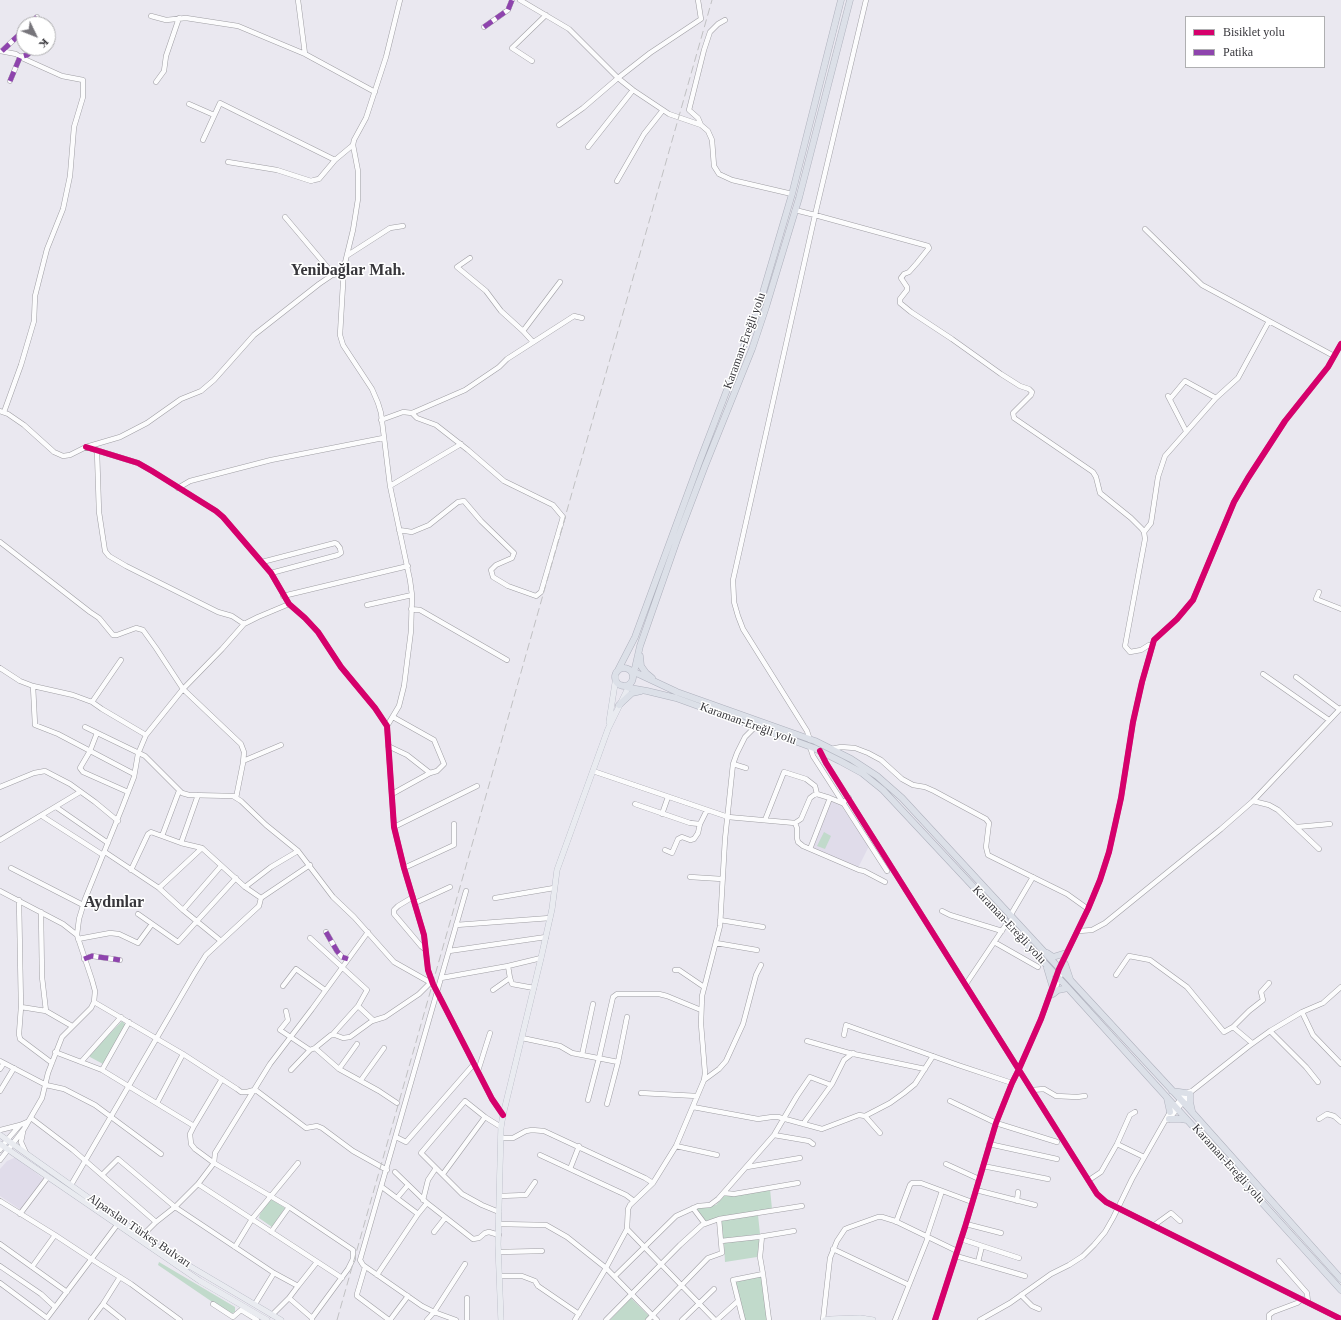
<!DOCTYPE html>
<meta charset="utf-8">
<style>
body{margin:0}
#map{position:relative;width:1341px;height:1320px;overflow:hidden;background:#eae8f0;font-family:Georgia,serif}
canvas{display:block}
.legend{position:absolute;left:1185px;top:16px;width:140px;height:52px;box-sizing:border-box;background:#fff;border:1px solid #afafb1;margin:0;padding:5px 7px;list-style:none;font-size:12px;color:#37363b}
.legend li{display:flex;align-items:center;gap:8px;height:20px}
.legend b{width:20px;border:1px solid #afafb1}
.north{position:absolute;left:16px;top:16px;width:40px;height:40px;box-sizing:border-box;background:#fff;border:1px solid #afafb1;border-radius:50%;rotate:133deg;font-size:11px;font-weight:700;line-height:16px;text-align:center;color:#37363b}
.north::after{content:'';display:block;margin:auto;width:14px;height:18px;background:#76747a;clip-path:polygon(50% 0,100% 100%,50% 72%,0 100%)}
</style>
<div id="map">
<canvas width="1341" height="1320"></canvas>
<ul class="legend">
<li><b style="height:5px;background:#d6006c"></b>Bisiklet yolu</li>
<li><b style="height:5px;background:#8e44ad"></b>Patika</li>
</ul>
<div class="north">K</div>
</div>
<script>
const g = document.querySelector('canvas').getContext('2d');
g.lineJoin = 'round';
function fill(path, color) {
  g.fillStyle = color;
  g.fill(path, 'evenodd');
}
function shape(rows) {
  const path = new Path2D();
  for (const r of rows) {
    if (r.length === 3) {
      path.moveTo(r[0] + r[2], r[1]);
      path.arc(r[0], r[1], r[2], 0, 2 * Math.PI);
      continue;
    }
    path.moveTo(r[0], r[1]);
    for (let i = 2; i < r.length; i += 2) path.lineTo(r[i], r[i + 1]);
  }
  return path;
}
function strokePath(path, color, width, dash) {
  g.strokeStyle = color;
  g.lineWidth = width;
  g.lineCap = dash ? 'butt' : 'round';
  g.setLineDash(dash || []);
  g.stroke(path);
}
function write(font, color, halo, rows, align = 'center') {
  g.font = font + ' Georgia,serif';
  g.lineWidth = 3;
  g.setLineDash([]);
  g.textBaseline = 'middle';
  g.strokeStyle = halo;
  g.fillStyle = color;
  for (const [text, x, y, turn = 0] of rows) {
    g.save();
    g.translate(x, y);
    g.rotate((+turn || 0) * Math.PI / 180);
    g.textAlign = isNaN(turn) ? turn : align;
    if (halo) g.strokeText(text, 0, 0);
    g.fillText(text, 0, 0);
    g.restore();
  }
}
const built = shape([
 [832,800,840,804,869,846,858,868,813,848],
 [14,1158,17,1158,45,1180,21,1210,0,1196,0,1169,7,1161]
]);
const green = shape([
 [824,832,831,836,825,849,817,846],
 [122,1021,126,1025,103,1064,90,1057,89,1055],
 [770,1189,772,1209,705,1221,696,1209,697,1207,716,1205,725,1195],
 [271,1199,285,1208,272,1227,259,1218,260,1214],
 [758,1215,760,1234,722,1239,721,1221],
 [761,1238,757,1257,725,1262,724,1243],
 [159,1262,235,1307,235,1312,230,1314,158,1265],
 [760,1276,763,1279,768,1320,744,1320,735,1282],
 [631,1298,649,1316,645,1320,610,1320]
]);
const minor = shape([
 [298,0,305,54],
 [520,0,569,29,618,78,633,90,669,114,701,125,708,131,712,140,714,166,719,174,732,180,792,194],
 [151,16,166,20,186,18,238,26,305,54,375,92],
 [30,24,37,17],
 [484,27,508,10,512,0],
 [48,35,51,31],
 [0,51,16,54,22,58,62,76,83,80,83,97,74,127,70,176,63,209,47,249,35,296,34,321,21,365,4,412],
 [2,51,24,30],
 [532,61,512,48,546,15],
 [10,81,20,57,27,55,35,48],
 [156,82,164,71,166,56,179,18],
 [189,104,214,115],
 [559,125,583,108,618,78,650,53,701,19,698,0],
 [701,125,698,118,689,110,704,50,710,32,718,24,725,20],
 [203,140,220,103,335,160],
 [588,147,633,90],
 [228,162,277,170,311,181,314,180,319,179,335,160,353,145],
 [617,181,644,134,663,110],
 [795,210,815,215,928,246,929,248,917,263,909,272,904,274,901,278,907,287,907,290,900,299,900,303,911,312,952,339,1001,374,1020,386,1029,389,1032,392,1031,395,1013,413,1014,418,1093,472,1096,477,1100,493,1131,518,1142,529,1144,532,1145,539,1125,646,1130,652,1141,650,1149,645,1151,647],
 [285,217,334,275],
 [1145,229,1202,285,1334,356],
 [348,255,390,228,403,226],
 [470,258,457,267,486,291,501,311,523,331,533,342],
 [523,331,560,282],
 [1168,396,1186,431],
 [1170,399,1185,381,1216,398],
 [0,411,8,414,24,425,54,452,63,456,70,455,86,447,120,437,147,423,181,399,201,391,214,380,254,335,319,284,344,267],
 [381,420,403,412,412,413,465,390,499,367,507,359,574,316,582,318],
 [86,447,138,463,152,471,216,511,223,517,271,573,289,604,305,618,318,632,341,667,375,708,387,726,394,827,404,868,424,935,428,970,433,984,492,1099,503,1115],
 [97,451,99,512,105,551,109,556,126,566,218,612,232,616,244,624],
 [390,486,461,444],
 [178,488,190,481,271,460,383,438],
 [399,530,412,532,429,525,458,502,464,501,481,521,514,553,512,558,496,565,491,570,493,577,508,586,536,596,541,592,563,517,553,505,504,481,468,450,436,425,417,418,412,413],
 [1144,532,1151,523,1158,477,1165,456,1216,398,1238,378,1269,321],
 [0,542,90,612,99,618,113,635,117,635,136,628,143,630,156,648,183,689,241,744,244,752,243,763,236,798],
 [262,562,335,543,337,544,340,548,341,553,338,555,271,573],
 [1319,592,1316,599,1341,609],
 [283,596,408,566],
 [367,605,412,595],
 [411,609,420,610,507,660],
 [0,668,20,681,33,686,73,695,92,702,102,709,146,735],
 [1263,674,1329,720],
 [1296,677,1339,709],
 [33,686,35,725,58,734,134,774],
 [92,702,121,660],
 [387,726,399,706,404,686,411,631,412,595,410,580,390,486,381,413,378,403,372,389,343,345,340,335,344,267,353,230,358,199,358,171,353,145,354,140,366,118,386,57,400,0],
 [85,727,145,756,182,793,189,795,233,796,241,801,266,825,298,851,333,897,354,917,394,962,433,984],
 [97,733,90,751,80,768,83,772,128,792],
 [810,740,807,731,743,629,738,616,734,602,733,580,815,215,866,0],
 [388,746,407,755,430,773],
 [810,747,813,756,887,871],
 [831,749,841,747,855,748,868,753,881,760,902,779,913,785,925,787,934,791,986,819,989,823,986,847,988,855,1067,894,1088,909],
 [820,751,826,763,1097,1194,1106,1202,1118,1208,1341,1319],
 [243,761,281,745],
 [733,764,746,768],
 [593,771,728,817,795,823,801,819,810,798,814,795,817,794,830,798,842,803,849,798],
 [0,787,34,773,45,771,70,784,95,802,118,821],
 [392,794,430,773,437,771,444,764,434,740,393,717],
 [1253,801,1269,805,1278,810,1319,849],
 [635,804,690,823,700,824,707,810],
 [56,807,108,843],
 [662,814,668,797],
 [42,816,103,855],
 [765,820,784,772,806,779,815,786,817,794],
 [795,823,797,828,797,838,798,842,803,846,859,870,864,871,885,882],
 [394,827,477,786],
 [1297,827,1330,824],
 [162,836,179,791],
 [0,840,80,792],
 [181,843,198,795],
 [810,849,830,798],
 [665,850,672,853,678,839,682,837,690,840,694,839,698,833,700,824],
 [105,852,159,888,183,910,221,941,259,906,261,898,310,865],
 [11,868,83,905],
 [404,868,454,845,454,824],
 [131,870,148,834,151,832,181,843,202,848],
 [690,877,722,879],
 [245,887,271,867,298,851],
 [159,888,202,848,245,887,261,898],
 [0,891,63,924,77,935],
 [413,897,398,906,394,910,394,914,421,946,426,950],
 [495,898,554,888],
 [19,900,21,1007,19,1034,20,1039,52,1063],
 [415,903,450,887],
 [183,910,221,866],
 [942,911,950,915,1002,931],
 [41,912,42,977,46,1011],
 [138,914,178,942,236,878],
 [1010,916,1033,877],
 [720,920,763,927],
 [456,925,550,918],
 [1079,931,1092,930,1105,923,1221,829,1253,801,1341,708],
 [326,932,337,951,342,957,348,959],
 [310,938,367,990,358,1006],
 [78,939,110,933,119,934,138,943,152,924],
 [994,942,1038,967],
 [716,943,757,950],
 [449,951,546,937],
 [84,959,92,956,120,960],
 [675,970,679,970,704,987],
 [1116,975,1129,956,1150,960,1187,987,1224,1032,1233,1027,1252,1043],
 [441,978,466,891],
 [510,978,512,984,534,988],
 [966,984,1007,923],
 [283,986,296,969,325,990],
 [493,990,510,978,508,966],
 [1054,992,1063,969],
 [94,1002,183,1054,237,1089,241,1092,247,1092,254,1090,257,1091,306,1128,317,1126,322,1128,353,1151,387,1170],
 [21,1007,46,1011,72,1026],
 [286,1011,288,1020,280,1030,310,1050],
 [1302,1012,1313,1035,1341,1064],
 [1233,1027,1249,1011,1263,1000,1261,992,1269,983],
 [1270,1031,1306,1067,1318,1082],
 [332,1035,358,1006,373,1020],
 [844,1035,846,1025,958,1065,1012,1083],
 [522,1038,560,1046,572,1053,618,1062],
 [807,1041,849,1053,925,1069],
 [315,1048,339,1069,379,1091,397,1103],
 [55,1052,102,1070,194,1126],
 [582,1055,593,1004],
 [0,1061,46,1085,64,1089,95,1105,161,1154],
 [81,1062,121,1017],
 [0,1069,4,1063],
 [339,1069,357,1044],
 [102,1070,129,1022],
 [291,1070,310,1050,315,1048,331,1035,335,1035,343,1038,350,1037,372,1021,385,1017,419,994,430,983],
 [478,1071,490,1033],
 [222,1079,194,1126,190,1134,191,1144,195,1149,214,1163,289,1207,353,1250,353,1259,348,1269,312,1318],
 [361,1080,384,1048],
 [704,1080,719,1069,726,1061,743,1024,756,975,761,965],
 [1032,1090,1044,1089,1056,1096,1077,1097,1085,1096],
 [0,1091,14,1068],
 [641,1093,697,1096],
 [588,1100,599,1058,613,997,617,994,659,994,667,996,701,1010],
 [950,1101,996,1123,1057,1142],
 [157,1103,183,1054],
 [607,1104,618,1062,627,1017],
 [693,1107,758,1119,772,1117,778,1117,822,1129,859,1115,865,1116,890,1103,904,1093,915,1084,933,1056],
 [865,1116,880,1133],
 [31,1118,73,1150,156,1222],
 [1319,1119,1327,1114,1334,1116,1341,1122],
 [1168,1120,1190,1094],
 [803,1124,832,1084,844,1060,853,1053],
 [0,1130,20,1125],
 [23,1132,21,1142,26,1153],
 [774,1135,809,1141,813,1144],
 [396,1137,406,1142,474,1064],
 [501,1138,513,1138,526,1131,532,1130,544,1131,645,1178,653,1183],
 [989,1144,1057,1159],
 [1117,1144,1144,1157],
 [676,1146,717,1155],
 [0,1150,7,1140,20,1125,27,1122],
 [540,1155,626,1195,634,1201],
 [0,1160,24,1129,42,1098,48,1073,62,1037,91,1008,94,1002,95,991,92,980,77,935,79,919,85,899,122,808,134,777,138,754,146,735,183,689,222,649,244,624,258,617,289,604],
 [946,1164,979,1179],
 [983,1166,1048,1179],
 [747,1167,800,1158],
 [570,1169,579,1146],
 [395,1172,427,1203],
 [443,1174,485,1117],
 [102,1175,118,1159,175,1207,274,1273,298,1286,289,1298,312,1318,312,1320],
 [1089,1180,1101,1172,1117,1144,1130,1115,1135,1112],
 [198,1184,342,1278],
 [71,1185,194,974,206,955,221,941],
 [382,1187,418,1214,427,1203,473,1239,479,1238,485,1233,489,1232,499,1235],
 [976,1190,1035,1205],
 [724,1193,734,1194,798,1183],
 [500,1196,526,1195,535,1182],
 [397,1198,408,1185],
 [423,1200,428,1180,436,1168],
 [0,1201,55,1235,99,1264,131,1284,180,1320],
 [1017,1201,1018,1192],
 [693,1208,705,1224],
 [499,1212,482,1205,462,1194,421,1153,465,1101,485,1117,501,1127],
 [20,1214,48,1177],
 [896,1222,910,1185,912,1183,921,1183,972,1202],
 [499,1224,546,1225,567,1237,606,1268,657,1320],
 [966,1224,1001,1233],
 [1153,1226,1171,1213,1180,1221],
 [627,1229,715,1320],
 [271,1232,289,1207],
 [434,1232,445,1218],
 [142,1236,156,1222,175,1207,198,1184,214,1163,215,1153,270,1064,312,1009,368,932],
 [762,1236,760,1257,763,1274],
 [961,1239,1019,1258],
 [721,1241,758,1237,794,1231],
 [0,1244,67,1292],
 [235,1247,252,1219,298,1163],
 [833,1249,909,1285],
 [499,1252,542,1251],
 [956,1256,1025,1276],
 [1279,1261,1307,1293,1308,1302],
 [978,1262,982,1246],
 [0,1266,41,1294,55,1307],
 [32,1267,55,1235],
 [365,1267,357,1294,357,1296,389,1320],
 [377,1275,418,1214],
 [500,1276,522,1276,535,1281,538,1286,579,1314],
 [615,1276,676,1216,698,1206,710,1205,718,1199,774,1135,797,1096,810,1077,831,1085],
 [0,1283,47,1318,117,1225],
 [298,1286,317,1262],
 [1021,1295,1032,1306,1039,1309],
 [103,1304,120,1277],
 [213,1304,233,1317,241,1310,257,1320],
 [255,1304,274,1273],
 [272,1315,289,1298],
 [91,1320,103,1304,123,1320],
 [390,1320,408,1296],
 [427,1320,434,1312,465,1264],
 [456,1320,434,1312,422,1306,363,1265,360,1260,441,978,508,966,541,958],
 [467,1320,467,1298],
 [575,1320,606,1268,627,1229,628,1209,630,1205,653,1183,676,1146,704,1080,705,1073,701,1024,702,996,720,926,725,839,733,764,737,753,745,737,755,727],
 [606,1320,680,1245,702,1225,719,1219,802,1206],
 [648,1320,708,1258,722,1253,719,1219],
 [682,1320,714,1289],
 [717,1320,738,1301],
 [743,1320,733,1280,763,1274,769,1320],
 [823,1320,830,1258,837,1241,845,1229,850,1227,878,1217,882,1217,895,1221,957,1251],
 [895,1320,927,1240,927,1236,942,1191],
 [935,1320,965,1227,996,1123,1012,1083,1019,1069,1041,1019,1059,969,1088,909,1100,880,1109,852,1121,798,1133,722,1142,682,1154,640,1177,619,1193,600,1234,502,1248,478,1285,421,1328,367,1341,344],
 [980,1320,1010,1303,1051,1274,1069,1265,1083,1256,1094,1245,1105,1232,1113,1218,1132,1179,1170,1112,1186,1093,1192,1091,1249,1046,1270,1031,1302,1012,1323,1003,1341,987],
 [1269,1320,1269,1315,1273,1312,1297,1303,1302,1299]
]);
const major = shape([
 [609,722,616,677],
 [0,1135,159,1248,281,1320],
 [0,1144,200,1281,267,1320],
 [501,1320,498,1244,501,1127,503,1115,541,958,552,909,557,870,608,729,631,682],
 [825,1320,832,1319,860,1318,873,1320]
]);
const highway = shape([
 [640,656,641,666,646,673,652,678],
 [624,677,9],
 [630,670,677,692,815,741,851,759,877,776,902,798,1183,1102,1341,1279],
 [617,672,635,637,699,463,759,306,792,194,841,0],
 [633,677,640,646,677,540,705,466,752,349,766,307,799,198,850,0],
 [621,685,630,688,647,691,676,698,814,748,840,761,862,773,883,790,1068,988,1341,1290],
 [619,705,632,693,641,691],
 [1047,953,1053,957,1066,953],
 [1065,964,1070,979],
 [1047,968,1052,985],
 [1053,994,1058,990,1068,988],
 [1172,1091,1186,1093],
 [1190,1094,1190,1102,1192,1111],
 [1167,1098,1170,1112],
 [1169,1119,1181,1119,1187,1120]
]);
const rail = shape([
 [337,1320,712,0]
]);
const quiet = shape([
 [30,24,37,17],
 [484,27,508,10,512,0],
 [48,35,51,31],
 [2,51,24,30],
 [10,81,20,57,27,55,35,48],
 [326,932,337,951,342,957,348,959],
 [84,959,92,956,120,960]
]);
const cycleway = shape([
 [86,447,138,463,152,471,216,511,223,517,271,573,289,604,305,618,318,632,341,667,375,708,387,726,394,827,404,868,424,935,428,970,433,984,492,1099,503,1115],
 [820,751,826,763,1097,1194,1106,1202,1118,1208,1341,1319],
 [935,1320,965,1227,996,1123,1012,1083,1019,1069,1041,1019,1059,969,1088,909,1100,880,1109,852,1121,798,1133,722,1142,682,1154,640,1177,619,1193,600,1234,502,1248,478,1285,421,1328,367,1341,344]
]);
const streetNames = [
 ["Karaman-Ereğli yolu",745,341,-70],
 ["Karaman-Ereğli yolu",748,724,20],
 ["Karaman-Ereğli yolu",1009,925,47],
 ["Karaman-Ereğli yolu",1228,1164,48],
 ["Alparslan Türkeş Bulvarı",139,1231,34]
];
const districtNames = [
 ["Yenibağlar Mah.",348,271],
 ["Aydınlar",114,903]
];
fill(built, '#e0dcea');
fill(green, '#c1dacb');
strokePath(minor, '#9f9ea3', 5.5);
strokePath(major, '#aeb0bc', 6);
strokePath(highway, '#aeb0bc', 7);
strokePath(minor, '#fcfcfd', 4.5);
strokePath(major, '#e9ebf0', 5.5);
strokePath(highway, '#dce0e8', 6);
strokePath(rail, '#c0c0c2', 1, [8, 4]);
strokePath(quiet, '#8e44ad', 5, [10, 5]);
strokePath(cycleway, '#d6006c', 6);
write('12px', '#37363b', '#fff', streetNames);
write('bold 16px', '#37363b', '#fff', districtNames);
</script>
